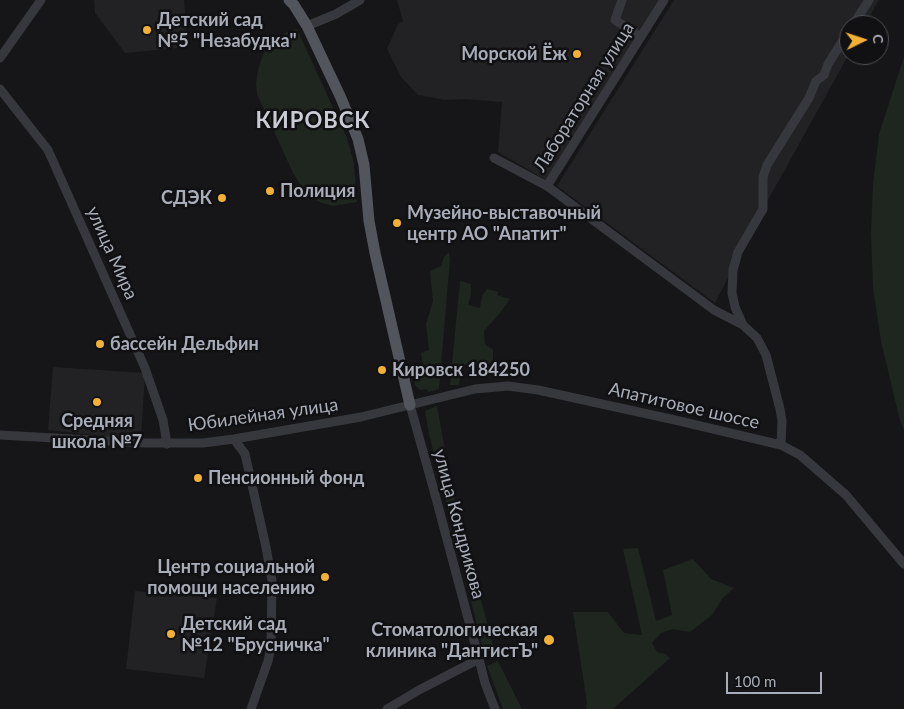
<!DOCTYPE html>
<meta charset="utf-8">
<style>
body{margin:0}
#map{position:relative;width:904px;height:709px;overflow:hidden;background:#161618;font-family:Lato,sans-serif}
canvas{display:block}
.north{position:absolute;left:839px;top:15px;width:50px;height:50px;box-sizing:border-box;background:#111113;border:1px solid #4d4f55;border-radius:50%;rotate:86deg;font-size:14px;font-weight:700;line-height:20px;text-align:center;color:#a8adb8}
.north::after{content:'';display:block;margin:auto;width:18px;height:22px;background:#f2b134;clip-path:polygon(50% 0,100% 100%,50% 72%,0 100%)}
.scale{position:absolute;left:726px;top:672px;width:96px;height:22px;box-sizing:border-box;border:2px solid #a8adb8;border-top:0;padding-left:6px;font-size:15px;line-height:18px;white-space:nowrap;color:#a8adb8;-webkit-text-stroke:4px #111113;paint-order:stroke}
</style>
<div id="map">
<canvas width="904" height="709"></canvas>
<div class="north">С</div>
<div class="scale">100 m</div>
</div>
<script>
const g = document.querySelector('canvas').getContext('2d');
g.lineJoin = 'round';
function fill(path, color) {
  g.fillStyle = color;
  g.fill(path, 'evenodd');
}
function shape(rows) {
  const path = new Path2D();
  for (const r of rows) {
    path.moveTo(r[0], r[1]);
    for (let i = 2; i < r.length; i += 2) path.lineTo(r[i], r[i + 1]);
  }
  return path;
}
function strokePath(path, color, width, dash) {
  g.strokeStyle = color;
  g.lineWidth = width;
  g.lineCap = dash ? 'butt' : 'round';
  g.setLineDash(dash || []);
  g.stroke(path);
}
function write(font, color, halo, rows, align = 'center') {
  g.font = font + ' Lato,sans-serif';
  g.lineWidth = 5;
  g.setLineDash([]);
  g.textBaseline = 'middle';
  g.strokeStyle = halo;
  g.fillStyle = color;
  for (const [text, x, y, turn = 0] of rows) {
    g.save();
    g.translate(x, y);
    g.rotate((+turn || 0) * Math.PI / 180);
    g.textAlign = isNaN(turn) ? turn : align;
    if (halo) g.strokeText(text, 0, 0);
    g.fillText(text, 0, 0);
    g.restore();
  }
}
const built = shape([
 [94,0,184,0,188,47,125,53,95,13],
 [397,0,660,0,546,180,498,152,502,102,465,99,445,100,418,95,401,77,387,49,398,24,403,21],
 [674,0,879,0,865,25,849,25,849,54,763,209,715,303,557,186],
 [53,367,145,373,141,440,48,430],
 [135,591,217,598,204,678,126,669]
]);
const green = shape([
 [297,29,347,138,354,163,357,202,333,206,322,203,313,199,303,189,293,173,257,94,256,83,258,70,263,54,278,38,287,32],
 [904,57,904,430,900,421,881,341,873,288,871,233,873,184,879,134],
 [449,252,450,259,439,389,428,392,427,389,420,390,415,385,414,366,423,364,421,353,429,350,426,324,433,301,430,271,441,266,444,257],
 [460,281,471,284,471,294,468,305,480,308,482,296,487,289,498,292,497,295,510,299,500,313,484,331,485,344,493,350,493,360,488,367,462,365,459,385,450,385],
 [437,406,452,490,493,645,488,647,482,645,429,434,425,411],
 [638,548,656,621,672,615,663,570,693,559,711,579,734,588,722,599,712,615,690,632,673,629,661,633,652,643,657,652,665,654,670,658,613,709,586,709,587,703,573,612,608,612,624,633,642,635,623,549],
 [498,661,522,709,503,709,487,666]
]);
const minor = shape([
 [622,0,615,20,641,37],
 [853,25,869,0],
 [307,26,336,14,360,0],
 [0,58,41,0],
 [0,89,48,150,145,368,163,420,167,444],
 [494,158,547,186,714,310,743,325,757,338,766,355,780,409,782,421,781,445],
 [547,186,664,0],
 [743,325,735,307,732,293,733,270,738,252,763,209,763,177,767,165,809,98,816,81,824,75,828,64,849,31],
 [410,405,433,487,479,659,485,683,495,709],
 [0,435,145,443,203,443,234,439,361,417,475,389,508,386,538,390,675,420,781,445,800,455,846,495,904,564],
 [234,439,245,454,266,547,272,581,271,647,268,661,251,709],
 [387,709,419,690,479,659]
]);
const major = shape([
 [289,0,294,5,307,26,341,98,358,139,364,165,369,221,375,253,410,405]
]);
const markers = [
 [147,30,5,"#f2b134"],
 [577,54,5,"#f2b134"],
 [270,191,5,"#f2b134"],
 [222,198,5,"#f2b134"],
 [397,223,5,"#f2b134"],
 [100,344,5,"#f2b134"],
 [382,370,5,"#f2b134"],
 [97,402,5,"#f2b134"],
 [198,478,5,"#f2b134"],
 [325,577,5,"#f2b134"],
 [171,634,5,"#f2b134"],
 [549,640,6,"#f2b134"]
];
const poiNames = [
 ["Детский сад",157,20],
 ["№5 \"Незабудка\"",157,41],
 ["Морской Ёж",567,54,"right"],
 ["Полиция",280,191],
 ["СДЭК",212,198,"right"],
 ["Музейно-выставочный",407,213],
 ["центр АО \"Апатит\"",407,234],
 ["бассейн Дельфин",110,344],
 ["Кировск 184250",392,370],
 ["Средняя",97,421,"center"],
 ["школа №7",97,442,"center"],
 ["Пенсионный фонд",208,478],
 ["Центр социальной",315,567,"right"],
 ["помощи населению",315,588,"right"],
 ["Детский сад",181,624],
 ["№12 \"Брусничка\"",181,645],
 ["Стоматологическая",538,630,"right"],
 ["клиника \"ДантистЪ\"",538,651,"right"]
];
const streetNames = [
 ["Лабораторная улица",584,97,-58],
 ["улица Мира",112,253,66],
 ["Апатитовое шоссе",684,406,13],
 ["Юбилейная улица",263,415,-8],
 ["улица Кондрикова",459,524,75]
];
const districtNames = [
 ["КИРОВСК",313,121]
];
fill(built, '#222225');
fill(green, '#1e261f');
strokePath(minor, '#37383d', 9);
strokePath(major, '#53555c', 11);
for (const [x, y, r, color] of markers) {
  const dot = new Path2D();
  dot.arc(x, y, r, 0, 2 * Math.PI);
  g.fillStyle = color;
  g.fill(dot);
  strokePath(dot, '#111113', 2);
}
write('bold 18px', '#a8adb8', '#111113', poiNames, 'left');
write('18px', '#a8adb8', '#111113', streetNames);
g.letterSpacing = '1px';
write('bold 22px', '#c9ccd4', '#111113', districtNames);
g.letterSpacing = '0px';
</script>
